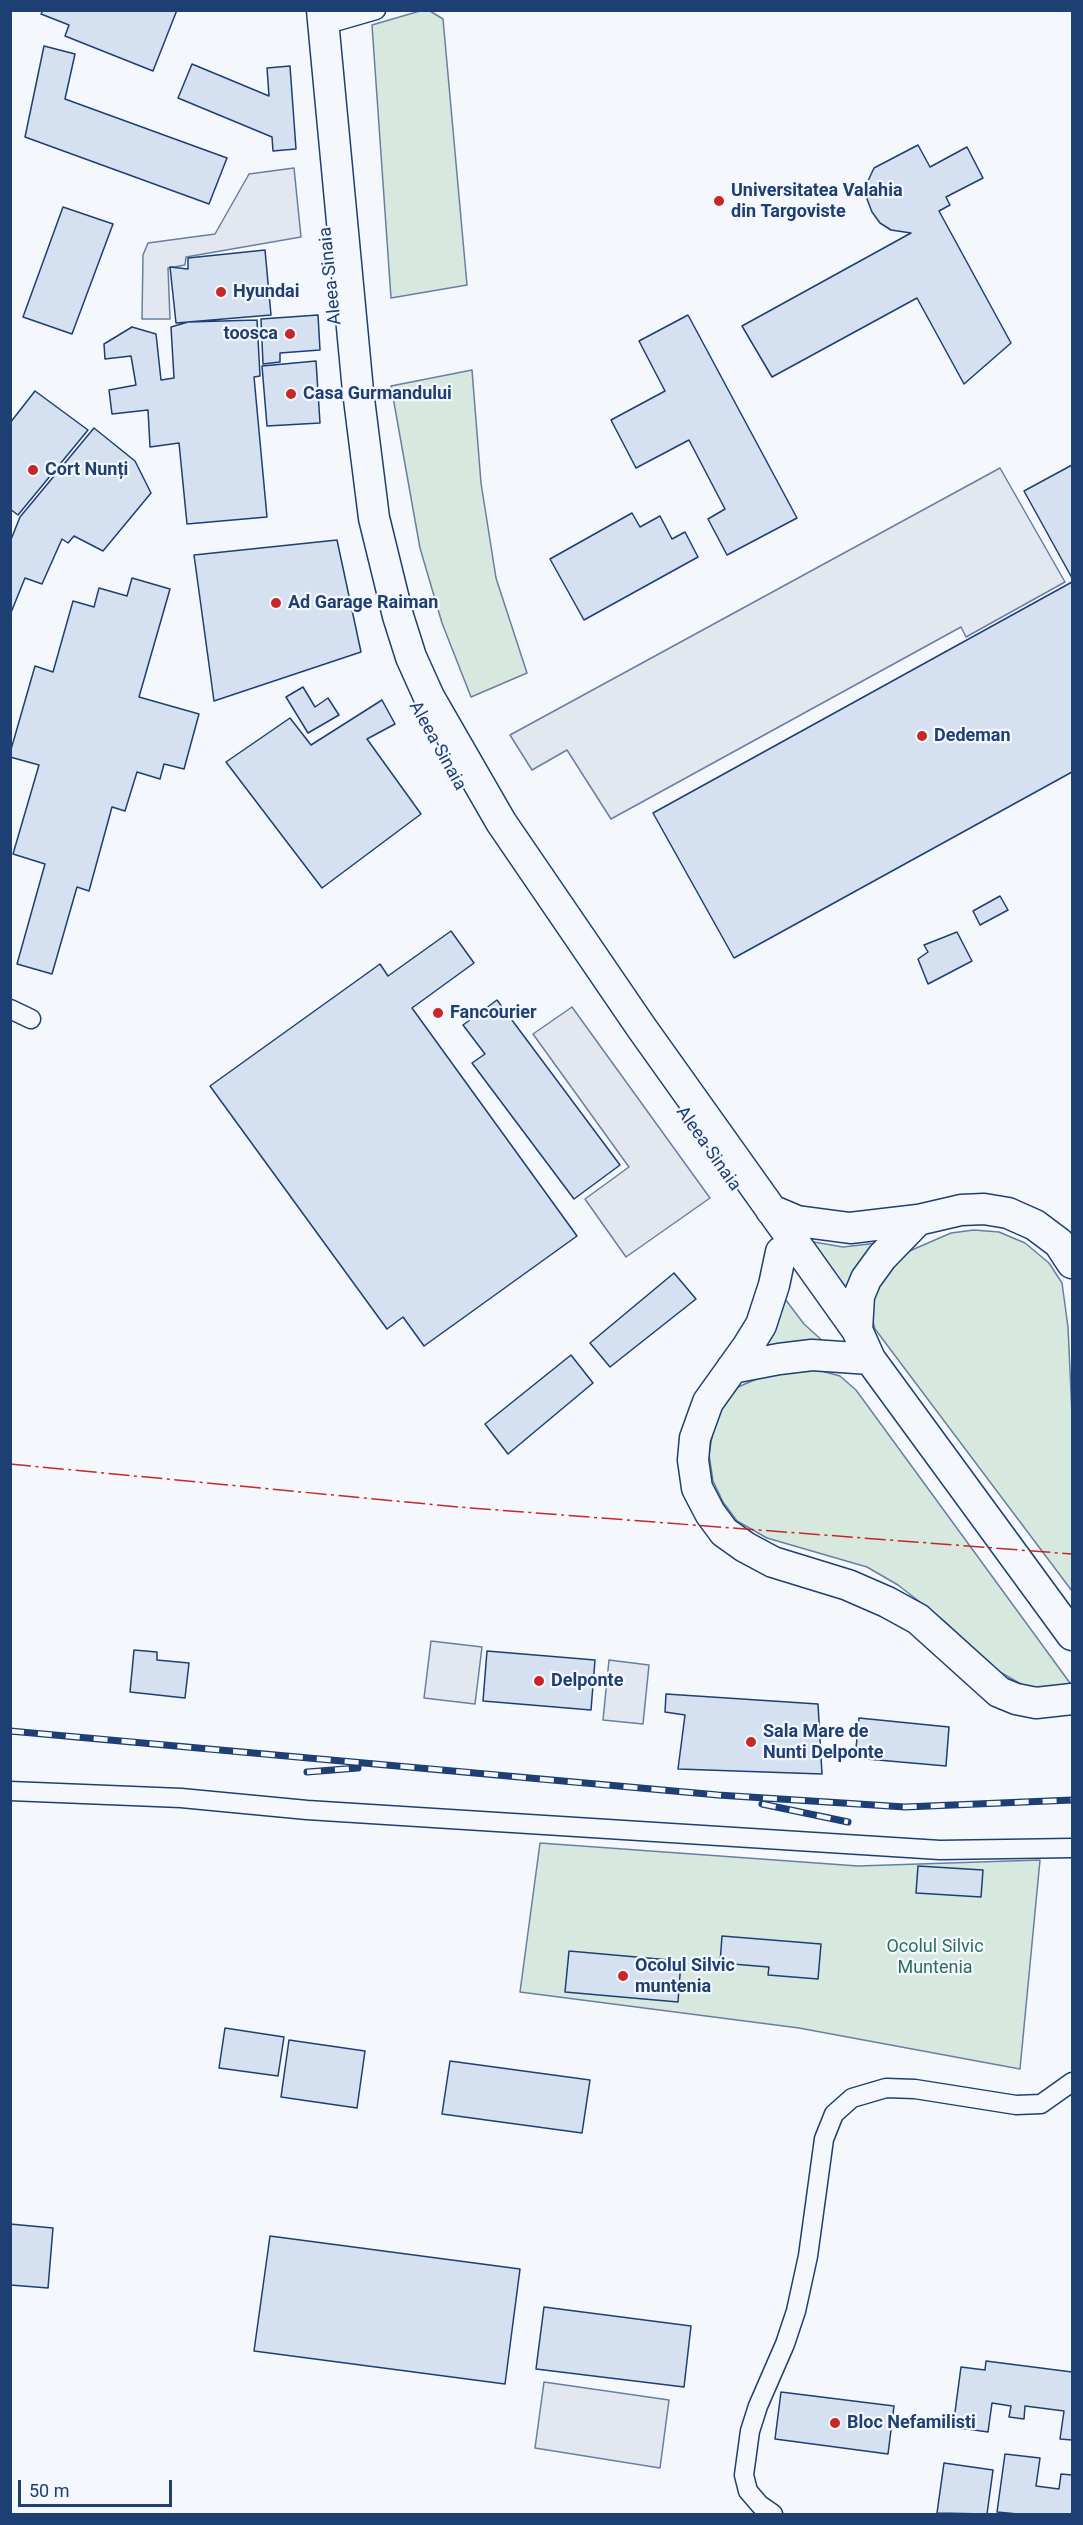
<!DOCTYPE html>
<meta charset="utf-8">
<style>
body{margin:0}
#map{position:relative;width:1083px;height:2525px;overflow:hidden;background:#f4f7fb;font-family:Roboto,sans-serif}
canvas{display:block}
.frame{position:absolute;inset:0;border:12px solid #1d3f73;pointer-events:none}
.scale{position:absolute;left:18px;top:2480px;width:154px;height:27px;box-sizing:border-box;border:3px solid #1d3f73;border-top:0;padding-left:8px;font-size:18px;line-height:21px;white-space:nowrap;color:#1d3f73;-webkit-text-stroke:4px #f4f7fb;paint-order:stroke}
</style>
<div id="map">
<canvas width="1083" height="2525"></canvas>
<div class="frame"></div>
<div class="scale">50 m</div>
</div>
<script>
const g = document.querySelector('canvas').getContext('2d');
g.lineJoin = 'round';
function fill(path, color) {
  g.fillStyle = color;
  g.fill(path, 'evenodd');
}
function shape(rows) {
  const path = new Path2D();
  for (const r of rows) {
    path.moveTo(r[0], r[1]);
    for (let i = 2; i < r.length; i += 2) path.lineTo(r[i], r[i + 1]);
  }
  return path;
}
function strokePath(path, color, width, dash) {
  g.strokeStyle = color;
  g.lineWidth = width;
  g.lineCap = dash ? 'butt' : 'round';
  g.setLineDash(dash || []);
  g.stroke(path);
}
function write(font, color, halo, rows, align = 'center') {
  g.font = font + ' Roboto,sans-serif';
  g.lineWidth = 4.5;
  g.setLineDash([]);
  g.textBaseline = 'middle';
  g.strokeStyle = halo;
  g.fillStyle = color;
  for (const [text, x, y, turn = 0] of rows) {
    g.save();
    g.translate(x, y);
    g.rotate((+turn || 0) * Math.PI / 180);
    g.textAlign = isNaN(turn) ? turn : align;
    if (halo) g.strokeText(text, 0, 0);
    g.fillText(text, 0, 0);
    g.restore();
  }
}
const green = shape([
 [420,11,430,11,443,19,467,285,391,298,372,25,420,11],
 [472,370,481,483,496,578,527,673,471,697,442,623,420,548,391,386,472,370],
 [974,1230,999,1232,1025,1243,1049,1263,1062,1283,1068,1327,1072,1414,1072,1591,875,1329,869,1307,873,1289,905,1253,951,1233,974,1230],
 [808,1241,843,1247,878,1243,849,1291,808,1241],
 [782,1295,804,1324,826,1344,755,1352,782,1295],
 [814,1369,840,1376,856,1390,1070,1683,1059,1688,1026,1687,1000,1672,943,1620,898,1585,867,1567,767,1538,737,1521,723,1502,713,1481,709,1454,715,1419,738,1387,773,1372,814,1369],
 [540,1843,858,1866,1040,1860,1020,2069,799,2028,520,1992,540,1843]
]);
const parking = shape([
 [294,168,301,237,186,257,185,265,168,268,170,319,142,319,143,255,148,243,215,234,249,174,294,168],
 [1000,468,1065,582,966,637,961,627,611,819,567,750,532,770,510,735,1000,468],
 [572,1007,710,1198,626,1257,585,1199,629,1167,533,1034,572,1007],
 [431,1641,482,1647,475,1704,424,1698,431,1641],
 [609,1660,649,1665,643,1724,603,1720,609,1660],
 [544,2382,669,2400,660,2468,535,2448,544,2382]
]);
const building = shape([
 [43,10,177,10,153,71,65,36,69,25,41,14,43,10],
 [44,46,75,54,65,99,227,158,209,204,25,137,44,46],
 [192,64,269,96,267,68,290,66,296,149,273,151,272,137,178,98,192,64],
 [918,145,930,167,967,147,983,178,946,197,950,205,939,211,1011,343,964,384,917,298,772,377,742,326,911,233,891,230,880,223,872,212,867,199,867,183,874,168,918,145],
 [63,207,113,224,72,334,23,317,63,207],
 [265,250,271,315,176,323,170,267,188,269,188,258,265,250],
 [318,315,320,350,280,353,280,362,263,364,261,319,318,315],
 [688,315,797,518,727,555,708,519,725,509,689,440,636,468,611,420,665,391,639,341,688,315],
 [257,320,260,376,254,377,267,517,187,524,179,443,150,447,148,410,112,414,109,390,136,385,131,356,105,359,104,344,132,327,156,334,161,380,174,378,171,327,188,322,257,320],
 [316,361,320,423,267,426,262,366,316,361],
 [35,391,88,430,18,515,10,509,10,423,35,391],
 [94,428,135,461,151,493,103,551,74,536,68,543,62,539,42,584,25,578,10,615,10,542,20,517,94,428],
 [1072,465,1072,578,1024,491,1072,465],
 [632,513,640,527,660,516,672,539,685,532,698,557,584,620,550,559,632,513],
 [337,540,361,652,214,701,194,555,337,540],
 [132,578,170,589,139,697,199,714,184,769,164,764,160,779,137,772,125,811,112,807,89,891,77,887,52,974,17,964,45,864,13,854,39,765,10,757,10,753,35,666,53,672,73,601,94,607,99,588,127,596,132,578],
 [1072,582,1072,772,734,958,653,813,1072,582],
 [303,687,315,707,328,698,339,715,308,733,286,697,303,687],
 [382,700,395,724,367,739,421,814,322,888,226,762,290,718,311,745,382,700],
 [1000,896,1008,910,980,925,973,911,1000,896],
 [451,931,474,963,412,1008,577,1236,424,1346,403,1317,387,1329,210,1086,380,964,388,976,451,931],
 [957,932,972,961,928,984,918,959,928,952,924,945,957,932],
 [497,1000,620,1165,574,1199,472,1063,485,1054,463,1025,497,1000],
 [674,1273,696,1299,610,1367,590,1343,674,1273],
 [571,1355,593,1383,508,1454,485,1424,571,1355],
 [134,1650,157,1652,157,1660,189,1663,185,1698,130,1692,134,1650],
 [487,1651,595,1660,591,1710,483,1701,487,1651],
 [666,1694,818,1704,822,1774,678,1769,685,1715,665,1712,666,1694],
 [859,1718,949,1727,946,1766,855,1758,859,1718],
 [918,1866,983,1870,981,1897,916,1893,918,1866],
 [722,1936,821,1944,818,1979,768,1975,769,1967,720,1963,722,1936],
 [569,1951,681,1961,678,2002,565,1992,569,1951],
 [225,2028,284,2037,278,2076,219,2068,225,2028],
 [289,2040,365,2051,357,2108,281,2097,289,2040],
 [450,2061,590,2080,582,2133,442,2114,450,2061],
 [10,2224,53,2228,48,2288,10,2285,10,2224],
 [270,2236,520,2269,505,2384,254,2351,270,2236],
 [544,2307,691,2326,684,2387,536,2369,544,2307],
 [986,2361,1072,2372,1072,2440,1060,2439,1064,2411,1025,2406,1024,2419,1009,2417,1011,2406,992,2403,988,2432,953,2427,961,2367,985,2370,986,2361],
 [781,2392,894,2406,888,2454,775,2439,781,2392],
 [1005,2454,1040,2458,1036,2486,1059,2489,1061,2474,1072,2475,1072,2514,1018,2514,997,2512,1005,2454],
 [944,2463,993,2470,987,2514,937,2513,944,2463]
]);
const minor = shape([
 [324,25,376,10],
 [10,1009,31,1019],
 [10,1791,181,1798,307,1810,940,1850,1072,1848],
 [773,2514,760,2505,748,2491,744,2475,750,2431,758,2406,785,2344,796,2311,808,2256,824,2139,834,2114,852,2098,886,2088,915,2089,1016,2105,1041,2104,1072,2082]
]);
const primary = shape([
 [322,10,358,391,374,518,398,616,411,657,429,697,501,822,641,1027,857,1330,870,1359,1072,1635],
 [771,1210,797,1221,850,1228,918,1220,961,1210,984,1209,1008,1213,1035,1225,1059,1243,1072,1263],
 [781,1252,774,1285,761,1325,748,1346,708,1402,695,1438,693,1460,697,1488,710,1513,724,1532,745,1547,773,1562,848,1585,887,1602,918,1619,999,1692,1016,1699,1036,1703,1072,1699],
 [857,1330,859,1296,866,1279,882,1257,918,1220],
 [732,1368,779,1359,812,1355,870,1359]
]);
const rail = shape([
 [10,1731,718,1795,905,1807,1072,1800],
 [307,1772,358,1768],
 [762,1804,848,1822]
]);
const power = shape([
 [10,1464,458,1507,1072,1554]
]);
const markers = [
 [719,201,6,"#c62828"],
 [221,292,6,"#c62828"],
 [290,334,6,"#c62828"],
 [291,394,6,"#c62828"],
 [33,470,6,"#c62828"],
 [276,603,6,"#c62828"],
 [922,736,6,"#c62828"],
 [438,1013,6,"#c62828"],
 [539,1681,6,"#c62828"],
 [751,1742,6,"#c62828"],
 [623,1976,6,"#c62828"],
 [835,2423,6,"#c62828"]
];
const poiNames = [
 ["Universitatea Valahia",731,191],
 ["din Targoviste",731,212],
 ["Hyundai",233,292],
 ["toosca",278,334,"right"],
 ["Casa Gurmandului",303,394],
 ["Cort Nunți",45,470],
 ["Ad Garage Raiman",288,603],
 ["Dedeman",934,736],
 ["Fancourier",450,1013],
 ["Delponte",551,1681],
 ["Sala Mare de",763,1732],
 ["Nunti Delponte",763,1753],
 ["Ocolul Silvic",635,1966],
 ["muntenia",635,1987],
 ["Bloc Nefamilisti",847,2423]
];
const streetNames = [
 ["Aleea Sinaia",331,276,-96],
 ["Aleea Sinaia",437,746,61],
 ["Aleea Sinaia",708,1149,55]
];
const parkNames = [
 ["Ocolul Silvic",935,1947],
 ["Muntenia",935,1968]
];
fill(green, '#d7e8df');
strokePath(green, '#687fa3', 1.5);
fill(parking, '#e3e8f0');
strokePath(parking, '#687fa3', 1.5);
fill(building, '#d5e0f0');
strokePath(building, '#1d3f73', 1.5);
strokePath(minor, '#1d3f73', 21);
strokePath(primary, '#1d3f73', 33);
strokePath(minor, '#f4f7fb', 18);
strokePath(primary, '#f4f7fb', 30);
strokePath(rail, '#1d3f73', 7);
strokePath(rail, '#f4f7fb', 4.5, [14]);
strokePath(power, '#c62828', 1.5, [21, 4.5, 3, 4.5]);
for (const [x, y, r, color] of markers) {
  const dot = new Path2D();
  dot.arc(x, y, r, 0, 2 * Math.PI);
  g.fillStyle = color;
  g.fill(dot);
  strokePath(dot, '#f4f7fb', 2);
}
write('bold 18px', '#1d3f73', '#f4f7fb', poiNames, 'left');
write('18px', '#1d3f73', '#f4f7fb', streetNames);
write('18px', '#2c6c60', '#f4f7fb', parkNames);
</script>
